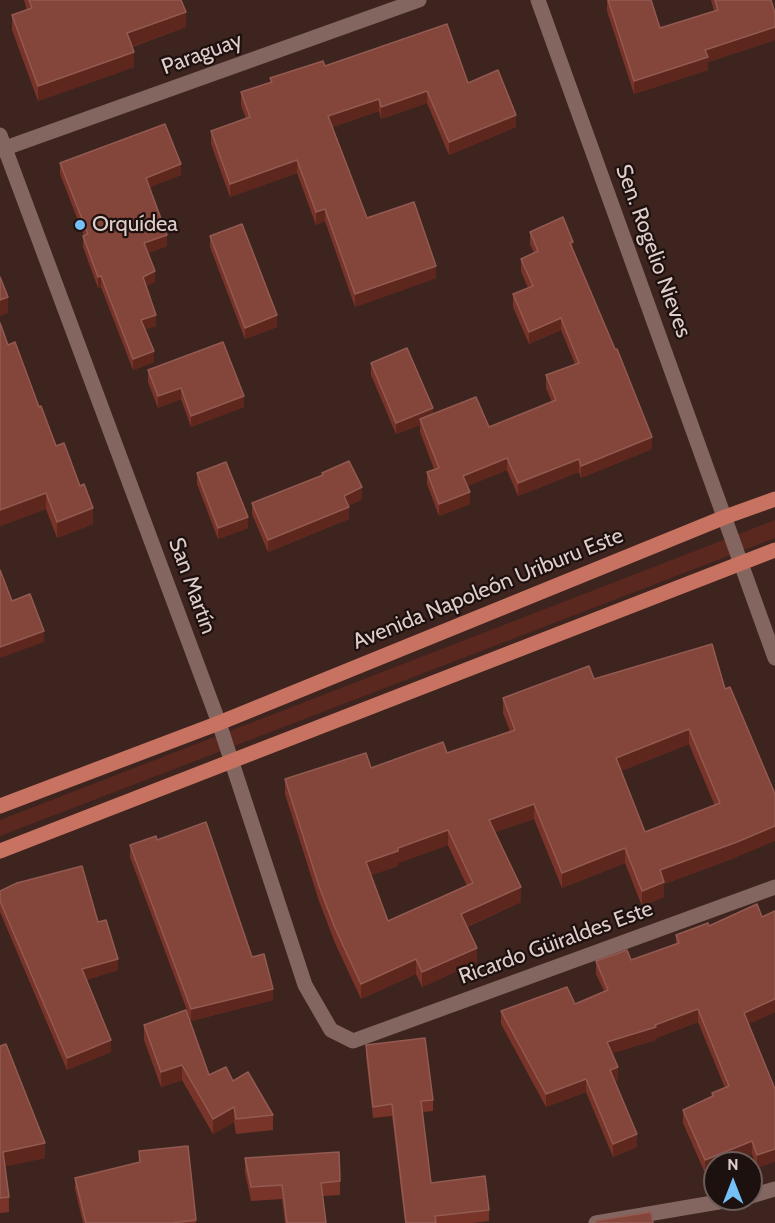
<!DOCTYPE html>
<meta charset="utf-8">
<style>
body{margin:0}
#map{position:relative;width:775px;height:1223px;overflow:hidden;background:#3e241f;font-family:Cabin,sans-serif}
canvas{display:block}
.north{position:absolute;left:703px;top:1151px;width:60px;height:60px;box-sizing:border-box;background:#1d110f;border:2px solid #6b5c59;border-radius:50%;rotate:0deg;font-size:16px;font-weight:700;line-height:24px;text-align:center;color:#dfcdc9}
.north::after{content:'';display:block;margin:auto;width:21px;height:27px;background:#75c0f6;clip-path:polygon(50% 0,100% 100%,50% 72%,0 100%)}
</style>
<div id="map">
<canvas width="775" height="1223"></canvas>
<div class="north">N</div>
</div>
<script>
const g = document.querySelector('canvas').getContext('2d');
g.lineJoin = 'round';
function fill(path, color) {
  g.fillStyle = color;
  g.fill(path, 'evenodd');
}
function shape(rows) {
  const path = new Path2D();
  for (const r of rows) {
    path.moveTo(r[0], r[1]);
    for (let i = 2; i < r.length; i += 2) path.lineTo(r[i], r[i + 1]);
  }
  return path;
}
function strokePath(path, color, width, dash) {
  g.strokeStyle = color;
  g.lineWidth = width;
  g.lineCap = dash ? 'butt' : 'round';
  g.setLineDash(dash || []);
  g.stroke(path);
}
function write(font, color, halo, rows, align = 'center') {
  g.font = font + ' Cabin,sans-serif';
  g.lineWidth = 4.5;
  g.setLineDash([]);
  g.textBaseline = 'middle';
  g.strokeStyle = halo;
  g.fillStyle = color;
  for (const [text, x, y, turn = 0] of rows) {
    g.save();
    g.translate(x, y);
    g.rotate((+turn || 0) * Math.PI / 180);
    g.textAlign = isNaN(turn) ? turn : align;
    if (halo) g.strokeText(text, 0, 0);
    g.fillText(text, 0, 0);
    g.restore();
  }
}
const green = shape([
 [775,520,775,538,0,836,0,820]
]);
const minor = shape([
 [538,0,775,658],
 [0,135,219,723,305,985,331,1030,353,1041,775,887],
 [0,150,419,0],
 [751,1196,775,1189],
 [596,1223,736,1199]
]);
const major = shape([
 [0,806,219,723,725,517,775,499],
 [0,851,775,550]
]);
const wall = shape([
 [24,0,181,0,186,27,132,47,134,67,38,101,12,30,12,15,27,10],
 [607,0,651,0,660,28,714,11,711,0,771,0,775,13,775,40,708,62,708,70,634,94,607,11],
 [325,66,468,83,516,127,449,155,427,103,381,119,379,111,332,127,367,218,436,278,355,307,325,221,316,225,297,173,230,197,211,144,211,131,246,119,241,105,241,92,270,82,270,78],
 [60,163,181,175,149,187,167,246,148,253,155,282,146,286,156,326,145,329,154,362,133,370,101,287,98,288,83,247,83,236,84,236,60,174],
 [530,232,573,252,652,449,581,478,579,472,518,496,507,470,467,486,470,504,439,516,427,484,427,472,434,469,420,432,420,425,396,434,371,375,371,363,433,414,489,427,552,402,546,388,546,375,575,364,561,330,529,344,513,307,513,294,528,288,521,271,521,259,534,253,530,244],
 [210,236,277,327,245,339,210,247],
 [0,323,8,345,39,407,93,524,57,538,46,509,0,526],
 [148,370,244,407,191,427,181,399,158,408,148,382],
 [197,473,248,528,218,539,197,484],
 [322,473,362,499,348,506,349,519,268,552,252,514,252,503,322,476],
 [712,644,737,857,664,884,664,897,642,906,625,863,562,888,534,819,495,832,521,902,467,927,477,962,422,987,416,974,361,999,335,943,319,901,285,794,285,779,371,768,447,753,510,731,503,713,503,698,594,679],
 [689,744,715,806,645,832,621,771],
 [448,845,467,886,388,921,371,875,398,866,398,863],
 [157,840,252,957,273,1000,191,1021,130,857,130,845],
 [0,891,98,922,118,970,86,980,111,1052,67,1070,0,912],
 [775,911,775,1012,748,1024,775,1089,757,1168,752,1154,715,1163,715,1169,705,1173,683,1123,683,1110,712,1097,712,1093,725,1088,698,1022,656,1038,656,1040,612,1053,618,1080,615,1081,637,1147,613,1157,586,1092,546,1107,501,1024,501,1011,575,1004,604,991,596,974,596,961,631,960,676,944,676,935,709,926,762,917],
 [144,1025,209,1075,233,1081,273,1115,273,1130,236,1134,234,1122,213,1134,182,1080,161,1087,144,1040],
 [366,1045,433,1100,433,1111,423,1112,431,1183,489,1210,489,1221,473,1223,405,1223,392,1116,373,1118,366,1057],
 [0,1046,45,1158,5,1166,9,1197,9,1212,0,1213],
 [188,1146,196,1223,83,1223,75,1189,75,1178,139,1162,139,1151],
 [245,1158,340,1181,340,1195,323,1196,326,1223,285,1223,282,1199,251,1201,245,1172]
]);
const shadedWall = shape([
 [186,12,186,27,127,48,127,33],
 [775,27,775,40,708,62,708,70,634,94,634,81,705,50],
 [134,52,134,67,38,101,38,86],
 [427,91,427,103,381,119,381,107],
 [379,99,379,111,328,128,328,116],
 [516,115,516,127,449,155,449,142],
 [297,160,297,173,230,197,230,184],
 [181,164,181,175,146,189,146,178],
 [325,209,325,221,316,225,316,212],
 [167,235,167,246,144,254,144,243],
 [573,242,573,254,570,243],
 [436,266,436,278,355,307,355,294],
 [155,271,155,282,143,288,143,277],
 [101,276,101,287,98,288,98,277],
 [8,297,8,313,0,316,0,300],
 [156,315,156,326,141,331,141,320],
 [277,315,277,327,245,339,245,328],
 [561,318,561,330,529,344,529,332],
 [154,351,154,362,133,370,133,359],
 [181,388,181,399,158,408,158,396],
 [244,396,244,407,191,427,191,416],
 [433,408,433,419,420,419,420,425,396,434,396,423],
 [652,437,652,449,581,478,581,466],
 [507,458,507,470,463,488,463,476],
 [579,459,579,472,518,496,518,483],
 [362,487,362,499,344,508,344,496],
 [470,492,470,504,439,516,439,504],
 [46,493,46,509,0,526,0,510],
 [349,507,349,519,268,552,268,540],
 [93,508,93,524,57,538,57,522],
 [248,517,248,528,218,539,218,528],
 [44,631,44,642,0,658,0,647],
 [689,729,689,744,616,773,616,758],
 [534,804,534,819,489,834,489,820],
 [775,826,775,841,737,857,664,884,664,897,642,906,642,891,660,870],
 [448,830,448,845,398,863,398,866,366,877,366,862,398,848],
 [625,848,625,863,562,888,562,873],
 [521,887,521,902,461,929,461,914],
 [477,948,477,962,422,987,422,972],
 [118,959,118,970,82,981,82,969],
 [416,959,416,974,361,999,361,984],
 [273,989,273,1000,191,1021,191,1009],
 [775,999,775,1012,744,1026,744,1013],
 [698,1009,698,1022,656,1038,656,1040,607,1055,607,1042],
 [111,1040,111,1052,67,1070,67,1058],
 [182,1065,182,1080,161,1087,161,1072],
 [618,1067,618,1080,610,1083,610,1070],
 [586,1079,586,1092,546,1107,546,1094],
 [234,1107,234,1122,213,1134,213,1119],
 [637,1134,637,1147,613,1157,613,1144],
 [752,1141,752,1154,730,1163,715,1163,715,1169,705,1173,705,1160],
 [45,1143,45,1158,3,1167,3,1152],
 [775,1149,775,1162,757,1168,757,1155]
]);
const building = shape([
 [29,0,181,0,186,12,127,33,134,52,38,86,12,15,32,8,29,0],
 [608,0,651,0,660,28,718,10,715,0,771,0,775,13,775,27,705,50,708,57,634,81,608,0],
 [447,24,468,83,498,70,516,115,449,142,427,91,381,107,379,99,328,116,367,218,414,202,436,266,355,294,325,209,316,212,297,160,230,184,211,131,250,117,241,92,272,82,270,78,323,61,325,66,447,24],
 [165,124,181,164,146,178,167,235,144,243,155,271,143,277,156,315,141,320,154,351,133,359,101,276,98,277,83,236,88,234,60,163,165,124],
 [563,217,573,242,570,243,615,349,617,349,652,437,581,466,579,459,518,483,507,458,463,476,470,492,439,504,427,472,439,468,420,419,476,397,489,427,556,400,546,375,579,363,561,318,529,332,513,294,533,286,521,259,538,251,530,232,563,217],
 [242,224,277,315,245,328,210,236,242,224],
 [0,277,8,297,0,300,0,277],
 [0,323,8,345,15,342,39,407,41,406,56,446,64,443,80,486,84,484,93,508,57,522,46,493,0,510,0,323],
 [223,342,244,396,191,416,181,388,158,396,148,370,223,342],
 [407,348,433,408,396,423,371,363,407,348],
 [349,461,362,487,344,496,349,507,268,540,252,503,323,475,322,473,349,461],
 [226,462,248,517,218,528,197,473,226,462],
 [0,570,12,601,30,594,44,631,0,647,0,570],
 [712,644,725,689,730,687,775,794,775,826,737,842,660,870,664,882,642,891,625,848,562,873,534,804,489,820,521,887,461,914,477,948,422,972,416,959,361,984,335,928,319,886,285,779,366,753,371,768,443,742,447,753,515,730,503,698,589,666,594,679,712,644],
 [689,729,720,803,645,832,616,758,689,729],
 [448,830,473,883,388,921,366,862,398,851,398,848,448,830],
 [206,822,252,957,264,954,273,989,191,1009,130,845,156,836,157,840,206,822],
 [82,866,98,922,106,920,118,959,82,969,111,1040,67,1058,0,901,0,891,17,883,82,866],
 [757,904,762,917,775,911,775,999,744,1013,775,1089,775,1149,757,1155,752,1141,705,1160,683,1110,713,1096,712,1093,729,1086,698,1009,655,1025,656,1027,607,1042,618,1067,610,1070,637,1134,613,1144,586,1079,546,1094,501,1011,567,987,575,1004,608,990,596,961,627,950,631,960,679,943,676,935,708,923,709,926,757,904],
 [186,1010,209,1075,226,1067,233,1081,248,1072,273,1115,236,1119,234,1107,213,1119,182,1065,161,1072,144,1025,186,1010],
 [425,1038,433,1100,421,1101,431,1183,485,1176,489,1210,435,1216,436,1223,406,1223,392,1104,373,1107,366,1045,425,1038],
 [6,1044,45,1143,3,1152,9,1197,0,1198,0,1046,6,1044],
 [188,1146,196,1220,172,1223,86,1223,75,1178,140,1162,139,1151,188,1146],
 [339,1152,340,1181,321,1183,326,1223,287,1223,282,1185,251,1187,245,1158,339,1152],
 [651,1212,653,1223,596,1223,595,1221,651,1212]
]);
const markers = [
 [80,225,6,"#75c0f6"]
];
const streetNames = [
 ["Paraguay",202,54,-20],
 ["Sen. Rogelio Nieves",653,251,70],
 ["San Martín",192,586,70],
 ["Avenida Napoleón Uriburu Este",488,589,-22],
 ["Ricardo Güiraldes Este",556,943,-20]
];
const poiNames = [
 ["Orquídea",92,225]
];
fill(green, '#5a281f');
strokePath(minor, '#846660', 15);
strokePath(major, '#c87262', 15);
fill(wall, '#793429');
fill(shadedWall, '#5d271e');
fill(building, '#84453a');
strokePath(building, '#925a51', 1.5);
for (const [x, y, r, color] of markers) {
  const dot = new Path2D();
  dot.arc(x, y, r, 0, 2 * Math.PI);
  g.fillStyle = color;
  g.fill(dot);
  strokePath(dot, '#1d110f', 2);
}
write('22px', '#dfcdc9', '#1d110f', streetNames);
write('22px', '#dfcdc9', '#1d110f', poiNames, 'left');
</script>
